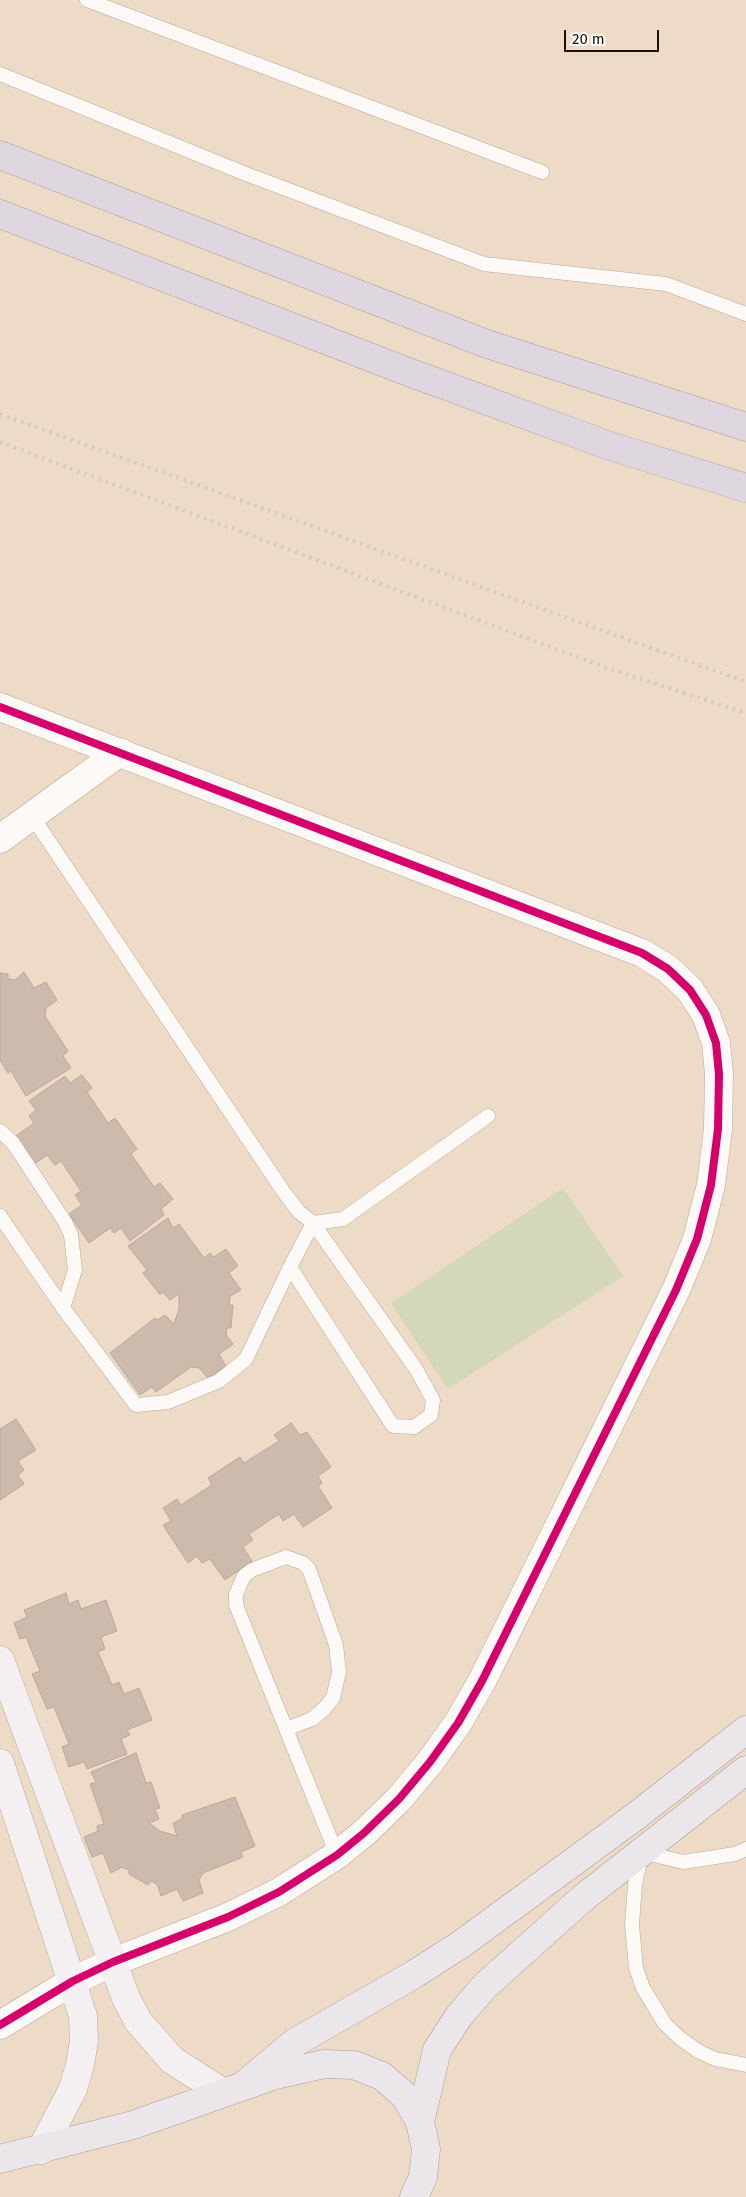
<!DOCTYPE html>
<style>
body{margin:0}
#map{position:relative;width:746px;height:2197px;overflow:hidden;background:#eddac7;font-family:"Fira Sans",sans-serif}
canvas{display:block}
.scale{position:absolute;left:564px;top:30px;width:95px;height:22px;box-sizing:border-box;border:2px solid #1e1002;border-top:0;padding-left:6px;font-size:15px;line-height:18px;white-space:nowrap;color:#1e1002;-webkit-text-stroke:4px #fff;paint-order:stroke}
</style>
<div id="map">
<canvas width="746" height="2197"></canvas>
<div class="scale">20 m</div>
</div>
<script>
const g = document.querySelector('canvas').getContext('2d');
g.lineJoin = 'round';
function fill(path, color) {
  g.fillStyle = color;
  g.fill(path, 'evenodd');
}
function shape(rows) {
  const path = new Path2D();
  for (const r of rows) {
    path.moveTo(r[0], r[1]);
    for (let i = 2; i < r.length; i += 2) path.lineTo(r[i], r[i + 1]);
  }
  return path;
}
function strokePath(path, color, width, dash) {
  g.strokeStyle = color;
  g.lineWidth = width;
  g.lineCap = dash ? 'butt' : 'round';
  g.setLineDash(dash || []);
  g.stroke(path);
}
const green = shape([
 [563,1188,623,1276,448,1389,391,1303]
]);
const building = shape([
 [24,972,34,988,46,982,57,1000,46,1008,45,1016,68,1051,63,1056,71,1068,26,1096,11,1071,8,1073,0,1060,0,973,8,974,8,979,15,980,24,972],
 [82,1075,92,1088,87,1092,108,1123,115,1118,137,1149,131,1154,154,1187,160,1183,173,1199,161,1209,164,1215,130,1241,121,1228,114,1233,110,1228,89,1243,69,1214,82,1205,75,1195,81,1191,61,1161,55,1165,47,1155,33,1165,12,1139,34,1123,29,1116,36,1110,29,1101,65,1076,70,1083,82,1075],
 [168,1218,173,1228,179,1224,204,1258,210,1253,214,1257,226,1249,238,1266,229,1273,241,1290,230,1296,229,1305,233,1305,231,1328,227,1328,226,1335,233,1344,219,1354,226,1366,208,1378,199,1368,191,1367,156,1392,152,1387,140,1395,110,1353,155,1318,157,1320,165,1315,174,1324,179,1309,179,1294,170,1300,163,1292,160,1295,143,1273,147,1270,128,1246,168,1218],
 [16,1419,36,1450,18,1461,24,1470,18,1475,24,1484,0,1500,0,1429,16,1419],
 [291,1423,300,1435,307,1432,331,1467,318,1476,322,1483,318,1486,332,1508,303,1527,294,1514,283,1521,279,1514,249,1534,253,1540,243,1547,252,1561,225,1580,210,1559,202,1563,197,1556,188,1563,163,1525,171,1521,163,1508,177,1499,181,1505,212,1485,208,1478,240,1457,244,1463,279,1441,274,1435,291,1423],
 [66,1593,69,1604,78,1600,81,1609,106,1600,117,1631,101,1637,105,1649,98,1652,112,1685,119,1682,124,1694,139,1688,152,1720,127,1730,130,1735,121,1739,127,1754,87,1769,84,1762,69,1767,62,1747,69,1744,54,1707,47,1709,32,1674,40,1671,26,1637,20,1639,14,1623,27,1617,24,1610,66,1593],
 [136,1753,146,1783,151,1782,160,1808,155,1809,159,1819,149,1823,160,1831,177,1836,173,1823,182,1819,182,1815,235,1797,255,1846,241,1852,243,1857,203,1873,199,1880,203,1893,183,1901,177,1889,161,1896,157,1884,151,1881,148,1885,129,1874,129,1870,122,1867,111,1873,103,1853,92,1857,84,1837,98,1831,97,1826,104,1824,90,1784,96,1782,91,1772,136,1753]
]);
const lane = shape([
 [87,0,542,172],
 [0,74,241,172,484,264,666,284,746,314],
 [32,816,283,1191,299,1212,313,1223,343,1219,488,1116],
 [0,1131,13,1143,65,1222,71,1235,75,1270,63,1308],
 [0,1216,63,1308,136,1405,168,1402,219,1381,246,1359,290,1267,313,1223,416,1369,433,1400,431,1415,414,1427,393,1426,290,1267],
 [286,1729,312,1719,324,1709,333,1698,339,1672,336,1645,309,1569,303,1563,286,1557,252,1570,244,1576,236,1594,236,1605,286,1729,337,1855],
 [746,1849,735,1854,683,1862,642,1852,635,1884,632,1925,636,1968,643,1988,665,2024,681,2039,698,2051,715,2059,746,2065]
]);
const street = shape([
 [0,707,642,953,668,969,690,990,706,1015,716,1043,719,1074,718,1129,711,1185,697,1239,676,1290,482,1681,458,1723,430,1762,399,1799,364,1833,337,1855,279,1892,228,1917,113,1962,73,1981,0,2025],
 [0,839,120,752]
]);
const secondary = shape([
 [0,1660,126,1998,138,2021,172,2060,222,2092],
 [0,1763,83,2016,84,2041,80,2065,73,2089,41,2150]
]);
const primary = shape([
 [245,2084,294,2043,413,1975,460,1945,636,1816,746,1730],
 [420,2122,437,2050,459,2016,485,1986,583,1898,746,1770],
 [0,2159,133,2125,275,2075,324,2064,354,2065,382,2076,405,2096,420,2122,426,2149,423,2177,414,2197]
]);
const highway = shape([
 [0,155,487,344,746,427],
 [0,214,403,370,610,446,746,488]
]);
const rail = shape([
 [0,414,746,682],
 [0,442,607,668,746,713]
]);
const cycleway = shape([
 [0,707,642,953,668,969,690,990,706,1015,716,1043,719,1074,718,1129,711,1185,697,1239,676,1290,482,1681,458,1723,430,1762,399,1799,364,1833,337,1855,279,1892,228,1917,113,1962,73,1981,0,2025]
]);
fill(green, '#d5d8b8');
fill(building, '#ccbaac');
strokePath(building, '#baa89b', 1);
strokePath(lane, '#b8a898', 15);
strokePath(street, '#b8a898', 29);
strokePath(secondary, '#b8a898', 29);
strokePath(primary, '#ab9c9d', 29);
strokePath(highway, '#ab9c9d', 29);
strokePath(lane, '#fcf9f7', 14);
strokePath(street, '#fcf9f7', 28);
strokePath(secondary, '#f4eff0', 28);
strokePath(primary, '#ebe6e9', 28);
strokePath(highway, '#dfd7df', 28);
strokePath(rail, '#d0cbc4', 4, [2.5, 5]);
strokePath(cycleway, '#d6006c', 8);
</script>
